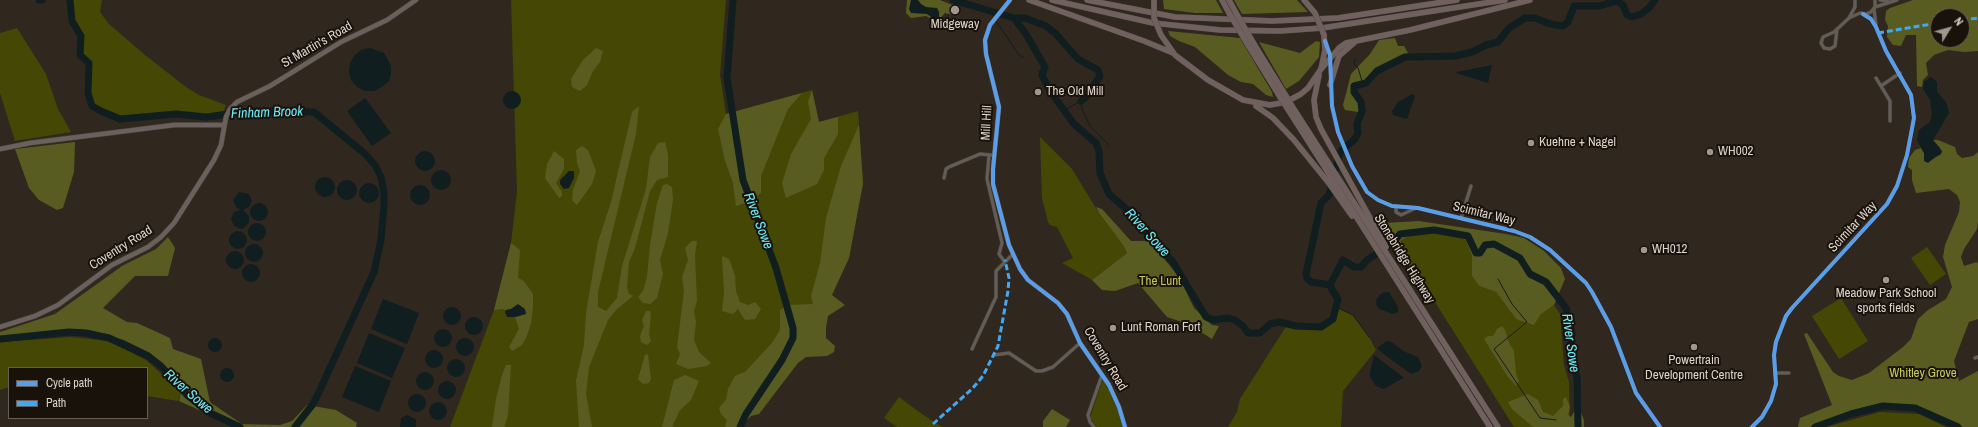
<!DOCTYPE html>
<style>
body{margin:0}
#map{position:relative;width:1978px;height:427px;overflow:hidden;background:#30271f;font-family:"Archivo Narrow",sans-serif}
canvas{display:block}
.legend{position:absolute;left:8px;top:367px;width:140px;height:52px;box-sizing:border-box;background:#18120b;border:1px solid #675f57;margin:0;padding:5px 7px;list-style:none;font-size:12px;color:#ddd3ca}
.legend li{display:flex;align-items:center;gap:8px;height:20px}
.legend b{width:20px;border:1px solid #675f57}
.north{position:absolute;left:1930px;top:8px;width:40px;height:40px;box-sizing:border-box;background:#18120b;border:1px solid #675f57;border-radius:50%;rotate:53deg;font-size:11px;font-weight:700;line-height:16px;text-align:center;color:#ddd3ca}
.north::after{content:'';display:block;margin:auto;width:14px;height:18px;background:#a0978e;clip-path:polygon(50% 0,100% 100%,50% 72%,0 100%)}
</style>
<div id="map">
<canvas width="1978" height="427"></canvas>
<ul class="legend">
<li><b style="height:5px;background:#5a9eea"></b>Cycle path</li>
<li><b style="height:5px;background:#3fa9f5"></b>Path</li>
</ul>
<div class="north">N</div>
</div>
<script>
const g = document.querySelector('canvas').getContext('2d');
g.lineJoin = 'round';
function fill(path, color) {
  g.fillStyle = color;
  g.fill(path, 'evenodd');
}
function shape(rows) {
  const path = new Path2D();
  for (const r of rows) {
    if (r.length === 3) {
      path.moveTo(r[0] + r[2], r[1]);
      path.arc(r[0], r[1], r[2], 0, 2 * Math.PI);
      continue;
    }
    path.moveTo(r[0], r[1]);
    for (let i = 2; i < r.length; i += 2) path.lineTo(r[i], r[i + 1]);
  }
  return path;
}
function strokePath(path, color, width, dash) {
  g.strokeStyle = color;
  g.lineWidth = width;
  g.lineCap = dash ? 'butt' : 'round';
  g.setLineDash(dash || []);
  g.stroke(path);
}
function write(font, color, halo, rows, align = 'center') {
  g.font = font + ' "Archivo Narrow",sans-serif';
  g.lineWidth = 4;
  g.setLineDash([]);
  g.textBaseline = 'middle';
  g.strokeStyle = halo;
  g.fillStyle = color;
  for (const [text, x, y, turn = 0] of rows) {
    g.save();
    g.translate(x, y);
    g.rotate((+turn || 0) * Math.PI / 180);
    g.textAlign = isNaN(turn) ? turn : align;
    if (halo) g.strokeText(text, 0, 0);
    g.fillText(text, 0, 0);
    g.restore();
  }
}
const green = shape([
 [70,0,102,0,100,12,109,24,145,55,186,87,199,95,226,105,222,115,206,117,176,114,120,119,92,106,88,93,89,63,80,55,81,36,72,21],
 [511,0,726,0,720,75,726,114,812,90,819,122,858,111,863,184,849,258,831,295,793,328,740,427,450,427,494,310,511,243,517,192],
 [17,28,46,74,58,109,71,132,15,141,0,93,0,33],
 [1040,137,1072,169,1099,213,1123,245,1127,253,1092,280,1062,263,1073,258,1057,227,1050,225,1048,222,1042,198],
 [1434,232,1461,237,1467,240,1472,256,1472,276,1479,286,1496,292,1516,319,1540,315,1554,305,1560,314,1564,365,1569,382,1570,427,1514,427,1409,261,1400,241,1409,236],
 [1927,247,1946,274,1930,285,1911,258],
 [1841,298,1868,341,1839,359,1812,316],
 [1336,307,1353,315,1369,337,1376,350,1343,391,1341,427,1228,427,1237,412,1240,399,1287,325,1321,327,1333,319],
 [71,337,109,341,146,360,181,392,178,401,147,396,147,368,9,368,9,387,0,390,0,342],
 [1104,381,1117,405,1123,427,1097,427,1090,418,1102,382],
 [899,397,919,412,942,427,897,427,884,418],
 [1880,412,1919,414,1946,427,1826,427]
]);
const forest = shape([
 [907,0,940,0,957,7,954,15,945,13,939,20,933,20,926,16,911,18,906,13],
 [1163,0,1216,0,1223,13,1195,13,1164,9],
 [1234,0,1297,0,1308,12,1242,14],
 [1913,0,1978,0,1978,51,1964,52,1948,50,1934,55,1926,63,1928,75,1923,80,1922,87,1917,86,1916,35,1906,35,1901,46,1893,45,1887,37,1888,26,1885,20,1886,11,1890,8],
 [1938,16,1962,16,1962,40,1938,40],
 [1168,31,1240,38,1272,92,1273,97,1266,95,1253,84,1241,82,1228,75,1195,47,1179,41,1170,36],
 [1395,38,1398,46,1404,46,1408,53,1385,66,1376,69,1368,80,1353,83,1351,90,1353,95,1359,102,1360,110,1358,112,1345,110,1343,105,1351,74,1370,54,1379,40],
 [1316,41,1320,42,1319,57,1299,81,1286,89,1259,42,1300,53],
 [596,48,603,51,600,62,593,71,587,85,580,91,572,87,571,79,583,60],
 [812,90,819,122,838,117,838,134,824,158,824,170,817,184,786,198,782,183,791,154,811,119,808,102],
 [802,93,788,109,761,176,761,193,745,203,736,206,733,183,725,161,718,129,726,114],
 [639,106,636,134,598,292,598,307,606,311,617,298,622,266,646,189,650,157,658,143,665,142,668,155,668,177,657,180,650,191,635,248,629,262,627,287,629,294,633,296,617,309,608,320,589,367,586,394,592,427,579,427,576,381,584,345,586,313,598,242,611,202,632,112],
 [859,125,863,183,849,258,832,295,845,305,828,316,826,328,826,338,835,346,834,352,827,356,806,357,798,363,759,414,751,416,740,427,725,427,727,420,721,414,719,408,726,400,728,389,735,376,745,372,772,343,780,330,780,310,787,305,813,304,811,296,820,263,826,218,841,166],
 [1933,140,1938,140,1955,147,1957,154,1962,158,1973,156,1978,152,1978,221,1977,229,1964,249,1961,257,1964,266,1977,262,1978,264,1978,319,1969,322,1954,361,1959,381,1978,371,1978,427,1959,427,1950,420,1915,407,1884,405,1865,407,1811,427,1798,427,1800,418,1832,405,1804,334,1807,333,1833,372,1839,376,1852,380,1869,373,1903,347,1911,339,1918,319,1928,310,1946,299,1952,287,1943,257,1945,245,1959,212,1960,202,1957,195,1949,189,1916,193,1912,180,1912,170,1908,167,1909,158,1915,150,1921,148,1924,153,1924,159,1930,161,1941,154,1940,148],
 [75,142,74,172,63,208,57,210,39,200,29,188,15,149],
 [582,146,588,150,596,171,592,184,577,205,572,200,573,190,580,171,577,163,576,150],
 [554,151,564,159,564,169,556,183,562,192,562,196,559,198,545,178,547,164],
 [667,184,672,187,673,200,668,233,660,260,663,274,657,298,650,304,643,303,638,297,643,291,647,277,650,245,657,203,663,185],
 [1096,207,1102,209,1131,241,1148,241,1152,244,1179,277,1194,308,1212,325,1219,326,1212,339,1188,324,1167,317,1138,283,1115,291,1102,290,1092,280,1127,253,1123,245,1099,213],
 [1381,219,1383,223,1419,221,1506,234,1524,238,1544,251,1561,268,1565,279,1554,305,1540,315,1534,325,1516,319,1496,292,1479,286,1472,276,1472,256,1466,240,1461,237,1434,232,1409,236,1400,241,1415,270,1414,274,1397,246,1378,220],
 [168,237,175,248,168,276,135,276,103,308,127,322,137,323,170,338,173,349,201,359,210,402,242,424,280,425,292,421,307,405,336,410,357,423,356,427,232,427,221,420,179,401,181,392,184,387,150,353,124,340,85,330,69,329,0,337,0,332,55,314,122,266,156,249],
 [692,241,697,241,695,255,697,301,694,311,696,322,694,340,699,352,711,363,707,366,688,369,676,364,680,354,677,347,684,291,682,277,688,260,685,248],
 [511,243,520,250,518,278,524,281,533,294,533,307,531,324,526,338,522,345,512,351,509,347,519,329,515,317,521,316,514,308,506,310,502,309,494,310],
 [722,256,729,259,735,275,736,291,740,302,748,305,755,302,761,309,755,319,745,320,738,309,733,314,722,311,724,293],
 [646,311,650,311,651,314,649,334,651,341,647,345,641,342,640,336,644,326,642,320],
 [1502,326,1505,330,1509,343,1514,351,1516,374,1519,381,1516,386,1508,377,1484,339,1488,336,1493,336,1497,329],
 [648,354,651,379,649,383,643,384,638,379,645,355],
 [506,365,511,365,508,416,504,427,492,427,496,399,502,375],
 [685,375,699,381,691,400,680,410,672,427,662,427,674,380],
 [1528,394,1538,400,1543,412,1553,416,1563,406,1563,399,1566,397,1570,407,1568,415,1571,417,1574,412,1580,410,1584,420,1584,427,1533,427,1512,409,1508,402],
 [1052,409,1070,420,1066,427,1043,427,1043,421]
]);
const water = shape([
 [911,0,918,0,921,4,926,7,937,8,939,12,939,17,934,19,927,14,911,13,909,9],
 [370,48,384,53,391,66,391,74,389,81,382,87,374,91,365,91,357,87,351,80,349,71,350,63,354,56,361,50],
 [1492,65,1488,83,1456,73,1457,72],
 [1931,77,1937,82,1937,92,1946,102,1949,113,1933,140,1942,151,1941,154,1935,157,1928,163,1924,161,1924,153,1917,140,1919,130,1930,122,1932,115,1930,100,1923,89,1924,82],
 [512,100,9],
 [1412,94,1415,96,1407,119,1393,115,1392,111,1398,102],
 [365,98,391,133,372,146,347,111],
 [425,161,10],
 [441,180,10],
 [569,171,574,171,574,178,569,188,564,189,560,184,560,180],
 [325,187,10],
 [347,190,10],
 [369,193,10],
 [420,195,10],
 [239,192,249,194,252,201,249,207,243,210,249,216,249,223,244,228,241,229,234,226,231,219,234,212,240,210,236,207,233,200],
 [259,212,9],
 [257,232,9],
 [238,240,9],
 [254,253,9],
 [235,260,9],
 [251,273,9],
 [1389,292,1398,307,1398,312,1393,314,1379,309,1376,304,1377,298,1382,293],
 [383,299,419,313,407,344,371,329],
 [518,304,525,309,526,314,515,317,507,317,505,312,506,310,511,309],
 [452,316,9],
 [474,326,9],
 [443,338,9],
 [369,333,405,348,392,378,357,363],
 [215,345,7],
 [465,347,9],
 [1387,341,1392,342,1403,351,1418,357,1422,366,1419,371,1411,374,1381,352,1377,348],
 [434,359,9],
 [1374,355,1403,377,1403,379,1401,379,1384,389,1376,386,1370,377,1370,372],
 [456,368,9],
 [355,366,391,381,379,412,342,397],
 [227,375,7],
 [425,381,9],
 [447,390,9],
 [417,403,9],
 [438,411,9],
 [407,415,416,419,416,427,400,427,401,418]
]);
const stream = shape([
 [990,12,994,18],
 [996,21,1019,55,1024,58],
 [1355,58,1354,64,1358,68,1363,84],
 [1038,70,1042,75],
 [1063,111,1081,101,1082,109,1090,126,1109,145],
 [1498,279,1512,304,1527,322,1494,349,1540,418,1556,420],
 [1336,307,1353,315,1369,337]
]);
const river = shape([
 [39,0,42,0],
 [70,0,72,21,81,36,80,55,89,63,88,93,92,106,101,111,120,119,176,114,206,117,251,111,314,112,364,153,375,165,381,177,384,193,384,205,381,240,374,272,319,392,313,404,295,427],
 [733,0,727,78,743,180,776,268,793,328,793,338,782,360,746,414,740,427],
 [953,0,1014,18,1026,34,1045,67,1042,75,1050,91,1074,124,1096,143,1099,151,1100,173,1109,194,1132,214,1156,245,1173,262,1206,317,1213,320,1228,318,1235,320,1243,326,1248,333,1260,333,1270,324,1279,322,1296,326,1321,327,1333,319,1338,299,1331,288,1331,283,1343,260,1354,267,1361,267,1367,260,1392,244,1400,234,1434,230,1468,236,1476,253,1480,253,1485,245,1494,244,1520,258,1530,274,1546,282,1566,308,1572,333,1571,342,1573,364,1577,377,1578,427],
 [1014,18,1025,18,1046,26,1055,33,1078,59,1098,70,1100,76,1086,97,1081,101],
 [1331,285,1311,282,1307,278,1306,274,1321,203,1329,195,1340,152,1355,139,1358,133,1357,124,1362,111,1361,102,1354,92,1354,86,1366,83,1377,71,1405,57,1455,56,1472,52,1486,45,1498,42,1509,28,1525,18,1535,18,1550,24,1563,26,1568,22,1574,6,1599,6,1617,1,1623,5,1627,15,1632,17,1641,14,1649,8,1655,0],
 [0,339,69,332,86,333,109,338,148,356,161,366,187,395,210,413,240,427],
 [1815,427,1851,414,1883,406,1915,408,1958,427]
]);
const minor = shape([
 [1880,0,1888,1],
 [1875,7,1897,0],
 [1874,9,1876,25],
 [1849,18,1855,7,1855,0],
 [1837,29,1835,46,1830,49,1824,48,1821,43,1823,37,1834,32,1849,18,1860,13,1866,14,1871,12,1875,7,1875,0],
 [1326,42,1330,55,1332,106,1338,132,1352,166,1367,192,1378,200,1392,206,1418,208,1514,231,1530,237,1550,250,1586,283,1592,292,1611,327,1636,393,1660,427],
 [1876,78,1890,101,1890,121],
 [1881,86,1900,73],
 [989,155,987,179,1002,243,999,254,1004,261],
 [944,178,946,169,949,167,980,154,991,155],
 [1396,207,1396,212,1401,215,1414,209],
 [1461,218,1471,186],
 [972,349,996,297,996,271,1013,254],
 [994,355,1009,353,1036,371,1042,371,1053,367,1080,343],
 [1975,358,1978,357],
 [1776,373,1789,373],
 [1094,427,1090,422,1088,415,1102,375],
 [1752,427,1762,417,1771,401,1776,384,1774,355,1776,342,1786,316,1792,308,1887,204,1897,186,1907,155,1914,118,1911,95,1886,51,1876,27,1871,19,1863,14]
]);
const tertiary = shape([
 [1010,0,990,25,985,40,986,54,999,107,993,169,993,184,1009,245,1020,269,1028,280,1058,303,1067,314,1080,343,1109,385,1119,407,1125,427]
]);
const secondary = shape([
 [0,149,30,143,174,125,224,125],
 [0,327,35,316,58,305,112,265,148,247,161,237,174,223,214,160,221,145,226,117,230,109,237,102,270,86,341,42,387,20,416,0]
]);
const trunk = shape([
 [1029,0,1144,41,1173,53],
 [1052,0,1153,23,1220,30,1280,31,1322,28,1505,0],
 [1087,0,1175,17,1272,21,1338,18,1457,0],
 [1222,0,1229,13],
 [1229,0,1236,13],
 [1304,0,1315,13],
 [1161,35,1175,55,1208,80,1243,100,1270,105,1286,102,1301,94,1308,88,1321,69,1325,50,1324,35],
 [1254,44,1286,96],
 [1248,45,1280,97],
 [1322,68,1339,48,1346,43,1410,30,1530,0],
 [1319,75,1314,100,1316,117,1321,129,1386,247],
 [1330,85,1339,56,1355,42],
 [1256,106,1273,118,1294,140,1328,182,1352,216],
 [1292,106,1498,427],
 [1287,108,1490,427]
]);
const trunkBridge = shape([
 [1154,0,1154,18,1161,35],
 [1229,13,1248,45],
 [1236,13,1254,44],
 [1315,13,1324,35],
 [1286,96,1292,106],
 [1280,97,1287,108]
]);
const quiet = shape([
 [1962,20,1978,18],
 [1878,33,1938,23],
 [933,424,972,389,983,376,998,346,1008,291,1009,278,1005,260]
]);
const cycleway = shape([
 [1010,0,990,25,985,40,986,54,999,107,993,169,993,184,1009,245,1020,269,1028,280,1058,303,1067,314,1080,343,1109,385,1119,407,1125,427],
 [1325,41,1330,55,1332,106,1338,132,1352,166,1367,192,1378,200,1392,206,1418,208,1514,231,1530,237,1550,250,1586,283,1592,292,1611,327,1636,393,1660,427],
 [1752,427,1762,417,1771,401,1776,384,1774,355,1776,342,1786,316,1792,308,1887,204,1897,186,1907,155,1914,118,1911,95,1886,51,1876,27,1871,19,1863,14]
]);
const markers = [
 [955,10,5,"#a0978e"],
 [1038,92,4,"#a0978e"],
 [1531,143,4,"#a0978e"],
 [1710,152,4,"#a0978e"],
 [1644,250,4,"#a0978e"],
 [1886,280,4,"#a0978e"],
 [1113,328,4,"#a0978e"],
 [1694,347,4,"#a0978e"]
];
const poiNames = [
 ["Midgeway",955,25,"center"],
 ["The Old Mill",1046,92],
 ["Kuehne + Nagel",1539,143],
 ["WH002",1718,152],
 ["WH012",1652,250],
 ["Meadow Park School",1886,294,"center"],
 ["sports fields",1886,309,"center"],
 ["Lunt Roman Fort",1121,328],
 ["Powertrain",1694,361,"center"],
 ["Development Centre",1694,376,"center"]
];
const streetNames = [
 ["St Martin's Road",317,45,-30],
 ["Mill Hill",987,123,-87],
 ["Scimitar Way",1484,214,14],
 ["Scimitar Way",1853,227,-47],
 ["Coventry Road",121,248,-32],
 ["Stonebridge Highway",1404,259,58],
 ["Coventry Road",1105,359,59]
];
const parkNames = [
 ["The Lunt",1160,282],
 ["Whitley Grove",1923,374]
];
const waterNames = [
 ["Finham Brook",267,113,-2],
 ["River Sowe",758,221,69],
 ["River Sowe",1147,233,48],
 ["River Sowe",1570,343,82],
 ["River Sowe",188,392,41]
];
fill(green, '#454804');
fill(forest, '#595c20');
fill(water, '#101e1f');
strokePath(stream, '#101e1f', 1);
strokePath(river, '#101e1f', 7);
strokePath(minor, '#4a433d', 4);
strokePath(tertiary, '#4a433d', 5);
strokePath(secondary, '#4a433d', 5.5);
strokePath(trunk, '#4a433d', 6);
strokePath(minor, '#635d57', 3);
strokePath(tertiary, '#635d57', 4);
strokePath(secondary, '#6a605c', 4.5);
strokePath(trunk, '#70615e', 5.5);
strokePath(trunkBridge, '#4a433d', 6, []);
strokePath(trunkBridge, '#70615e', 5.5);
strokePath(quiet, '#3fa9f5', 3, [6, 3]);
strokePath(cycleway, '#5a9eea', 4);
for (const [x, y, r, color] of markers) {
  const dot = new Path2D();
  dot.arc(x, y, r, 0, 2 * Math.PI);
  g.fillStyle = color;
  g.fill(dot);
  strokePath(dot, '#18120b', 1.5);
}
write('13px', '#ddd3ca', '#18120b', poiNames, 'left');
write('13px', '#ddd3ca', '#18120b', streetNames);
write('13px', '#c4cd56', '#18120b', parkNames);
write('italic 14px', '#6bebfa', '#18120b', waterNames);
</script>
